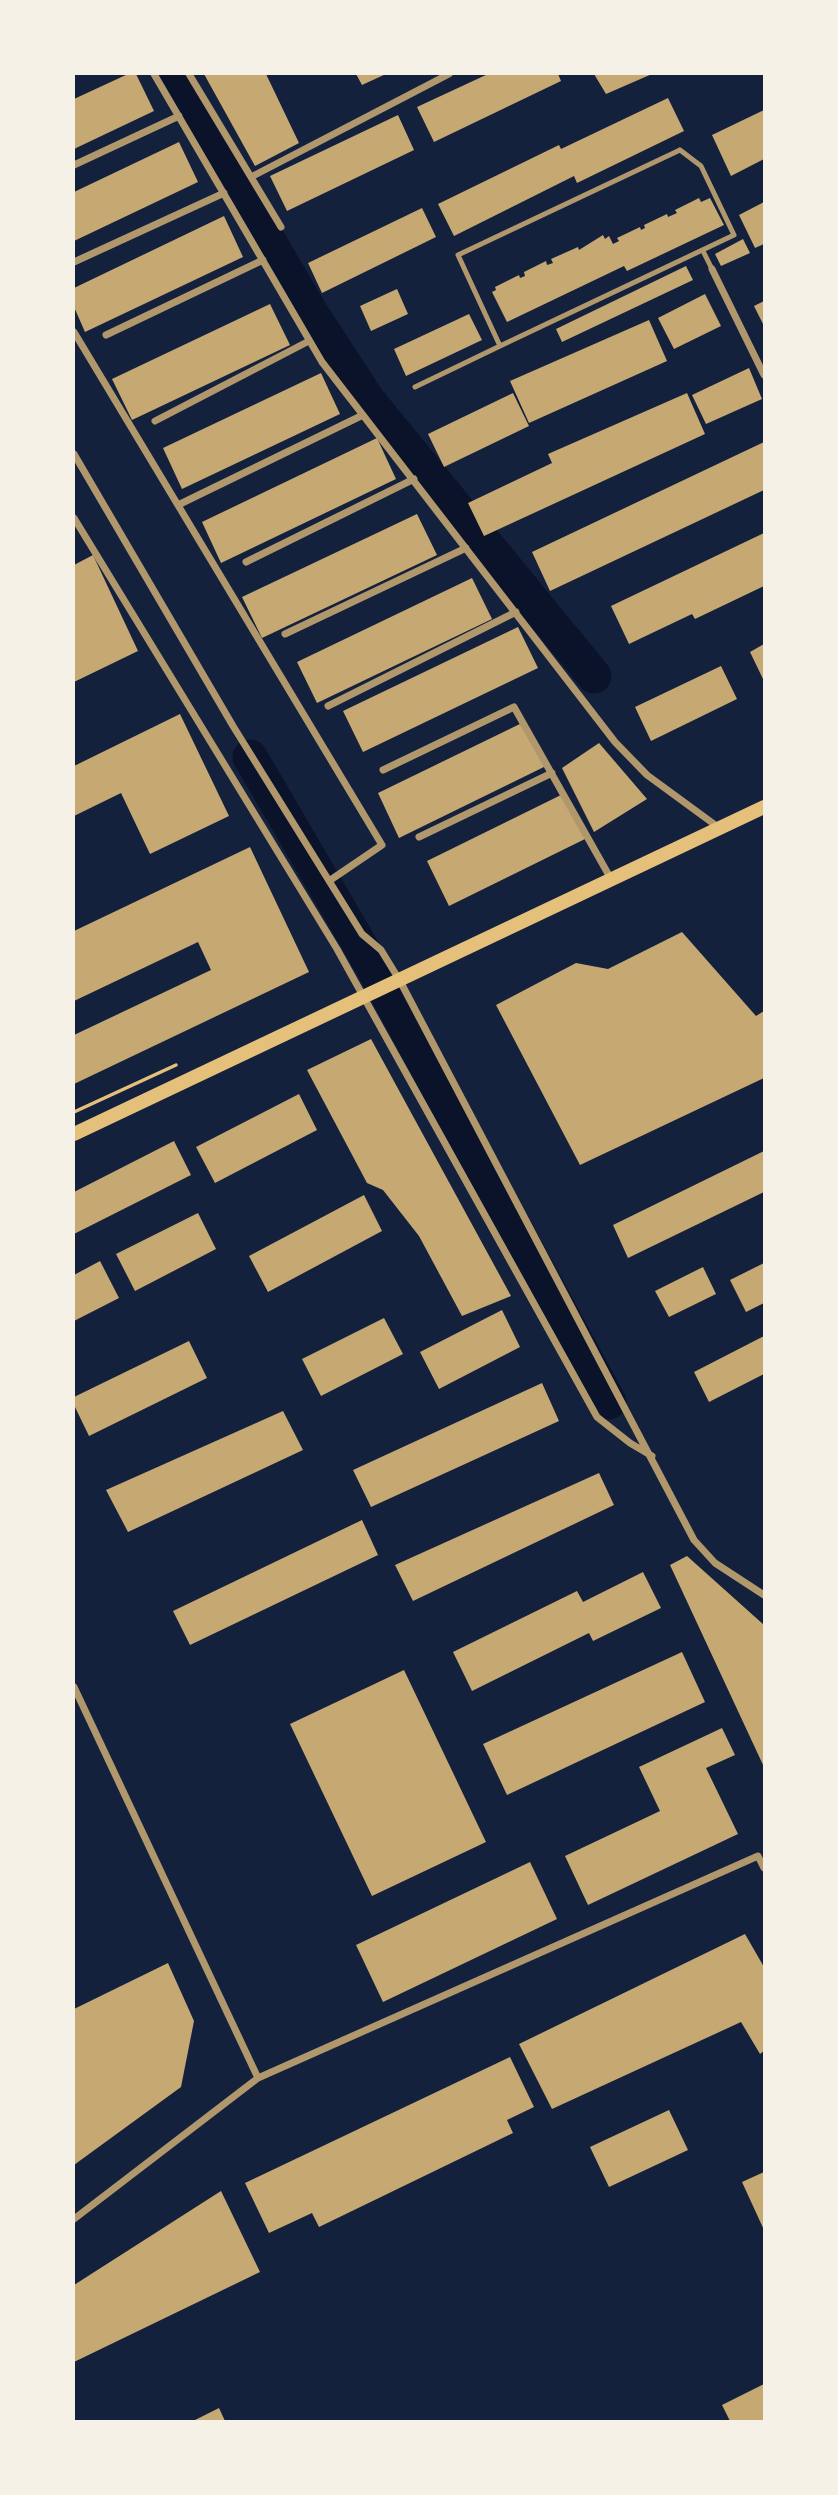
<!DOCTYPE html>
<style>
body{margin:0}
#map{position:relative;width:838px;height:2495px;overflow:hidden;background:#14213d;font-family:"Exo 2",sans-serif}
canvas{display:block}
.frame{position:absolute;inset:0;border:75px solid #f6f1e7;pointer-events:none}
</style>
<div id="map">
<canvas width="838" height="2495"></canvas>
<div class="frame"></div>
</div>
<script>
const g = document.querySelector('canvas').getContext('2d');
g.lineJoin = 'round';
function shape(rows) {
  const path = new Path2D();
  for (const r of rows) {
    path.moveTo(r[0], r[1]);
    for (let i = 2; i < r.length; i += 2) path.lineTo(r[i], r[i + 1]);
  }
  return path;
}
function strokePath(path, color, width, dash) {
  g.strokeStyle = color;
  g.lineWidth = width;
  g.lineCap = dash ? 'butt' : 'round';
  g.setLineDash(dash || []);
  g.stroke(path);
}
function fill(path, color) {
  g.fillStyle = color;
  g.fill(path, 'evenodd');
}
const river = shape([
 [171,74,311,313,367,399,594,676],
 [250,757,374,969,609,1402]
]);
const building = shape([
 [128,74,136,74,154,111,74,149,74,99],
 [204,74,266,74,299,143,255,166],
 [356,74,386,74,362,85],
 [488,74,558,74,561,81,434,142,417,107],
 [594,74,652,74,606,94],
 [668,98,684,131,577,183,574,176,454,236,438,204,559,145,561,149],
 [764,110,764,159,731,176,712,135],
 [398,115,414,150,287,211,270,176],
 [179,142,198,182,74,241,74,192],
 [699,198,701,202,710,198,724,225,627,271,624,266,507,322,492,292,496,290,495,287,519,275,520,278,525,276,524,272,546,261,547,265,553,263,551,259,578,247,579,250,603,235,605,239,609,236,613,244,619,241,617,238,640,227,641,230,645,228,644,225,667,214,668,217,677,213,675,210],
 [764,202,764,244,755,248,739,215],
 [422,208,436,237,322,293,308,263],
 [224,216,243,257,85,332,74,307,74,288],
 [743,239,750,253,721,266,715,254],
 [686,266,693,280,562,342,556,329],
 [397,289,408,314,371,331,360,306],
 [705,294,721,326,674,349,658,318],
 [764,301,764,326,754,306],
 [270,304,290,345,132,420,112,379],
 [469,314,482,340,406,376,394,349],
 [649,320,667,361,529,423,510,381],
 [749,368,762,399,706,424,692,395],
 [321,373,340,414,182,489,163,448],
 [513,393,529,426,444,467,428,434],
 [687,393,705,434,484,536,468,503,552,463,548,454],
 [377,438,396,479,221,563,202,522],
 [764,442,764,490,550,591,532,552],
 [417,514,437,555,262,638,242,597],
 [764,533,764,586,695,619,692,614,629,644,611,606],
 [93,555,138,651,74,682,74,565],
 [472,578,492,619,317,703,297,662],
 [518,627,538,668,363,752,343,711],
 [764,644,764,681,750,652],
 [721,666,737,699,651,741,635,707],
 [180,714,229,816,150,854,121,793,74,816,74,766],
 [524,722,546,766,399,838,378,793],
 [599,743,647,799,594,832,562,768],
 [563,794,585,839,449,906,427,861],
 [250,847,309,972,74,1084,74,1035,211,970,198,942,74,1001,74,931],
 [682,932,756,1016,764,1011,764,1078,580,1165,496,1005,576,963,608,969],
 [371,1039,414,1118,511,1296,462,1316,419,1236,383,1190,367,1183,307,1070],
 [299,1094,317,1130,215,1183,196,1147],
 [174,1141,191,1175,74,1234,74,1192],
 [764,1151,764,1192,628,1258,613,1225],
 [364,1195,382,1231,268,1292,249,1256],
 [198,1213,216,1249,135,1291,116,1254],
 [100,1261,119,1298,74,1321,74,1275],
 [764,1263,764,1303,746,1312,730,1280],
 [703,1267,716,1294,669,1317,655,1291],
 [502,1310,520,1347,439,1389,420,1352],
 [384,1318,403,1354,321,1396,302,1359],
 [764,1336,764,1374,709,1402,694,1372],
 [189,1341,207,1378,89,1436,74,1405,74,1397],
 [542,1383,559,1421,371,1507,353,1470],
 [283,1411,303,1450,128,1532,106,1490],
 [599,1473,614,1505,413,1601,395,1565],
 [362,1520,378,1555,190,1645,173,1611],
 [687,1556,764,1625,764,1767,670,1565],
 [643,1572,661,1608,593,1641,589,1633,472,1691,453,1652,577,1591,583,1602],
 [682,1652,705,1702,507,1795,483,1744],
 [404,1670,486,1842,372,1896,290,1724],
 [722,1728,735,1755,706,1768,738,1834,588,1905,565,1856,660,1811,639,1767],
 [530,1862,557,1919,383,2002,356,1945],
 [745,1934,764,1967,764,2051,760,2054,741,2022,552,2109,519,2044],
 [168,1963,194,2021,181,2087,74,2165,74,2009],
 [510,2057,534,2107,507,2120,513,2133,319,2227,312,2213,269,2233,245,2183],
 [669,2110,688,2150,609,2187,590,2147],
 [764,2172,764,2230,742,2182],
 [221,2191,260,2272,74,2362,74,2285],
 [764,2384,764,2421,730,2421,722,2405],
 [219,2408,225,2421,193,2421]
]);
const path = shape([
 [74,1112,176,1065]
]);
const service = shape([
 [680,150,701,166,734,235,500,346,458,255,680,150],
 [703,251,712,269],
 [415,387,500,346]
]);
const minor = shape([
 [154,74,322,362,615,742,647,775,718,827],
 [189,74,281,227],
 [74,165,179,116],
 [251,177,449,74],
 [74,262,224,193],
 [712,269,764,375],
 [74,332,382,845,329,881],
 [106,335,263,260],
 [155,421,309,341],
 [74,454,233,726,362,934,381,950,400,981,694,1540,715,1563,764,1595],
 [178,505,363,415],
 [74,518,337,949,597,1417,630,1443,652,1456],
 [246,562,414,479],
 [285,634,466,548],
 [328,706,516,612],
 [383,770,514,707,611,879],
 [419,837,552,773],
 [74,1687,258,2078],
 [74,2219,258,2078,758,1856,764,1868]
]);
const secondary = shape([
 [74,1134,764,807]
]);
strokePath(river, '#0b132b', 35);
fill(building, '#c6a872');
strokePath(path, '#e5c07b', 3.5);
strokePath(service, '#b1986c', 5);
strokePath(minor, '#b1986c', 7);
strokePath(secondary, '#e5c07b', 14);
</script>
